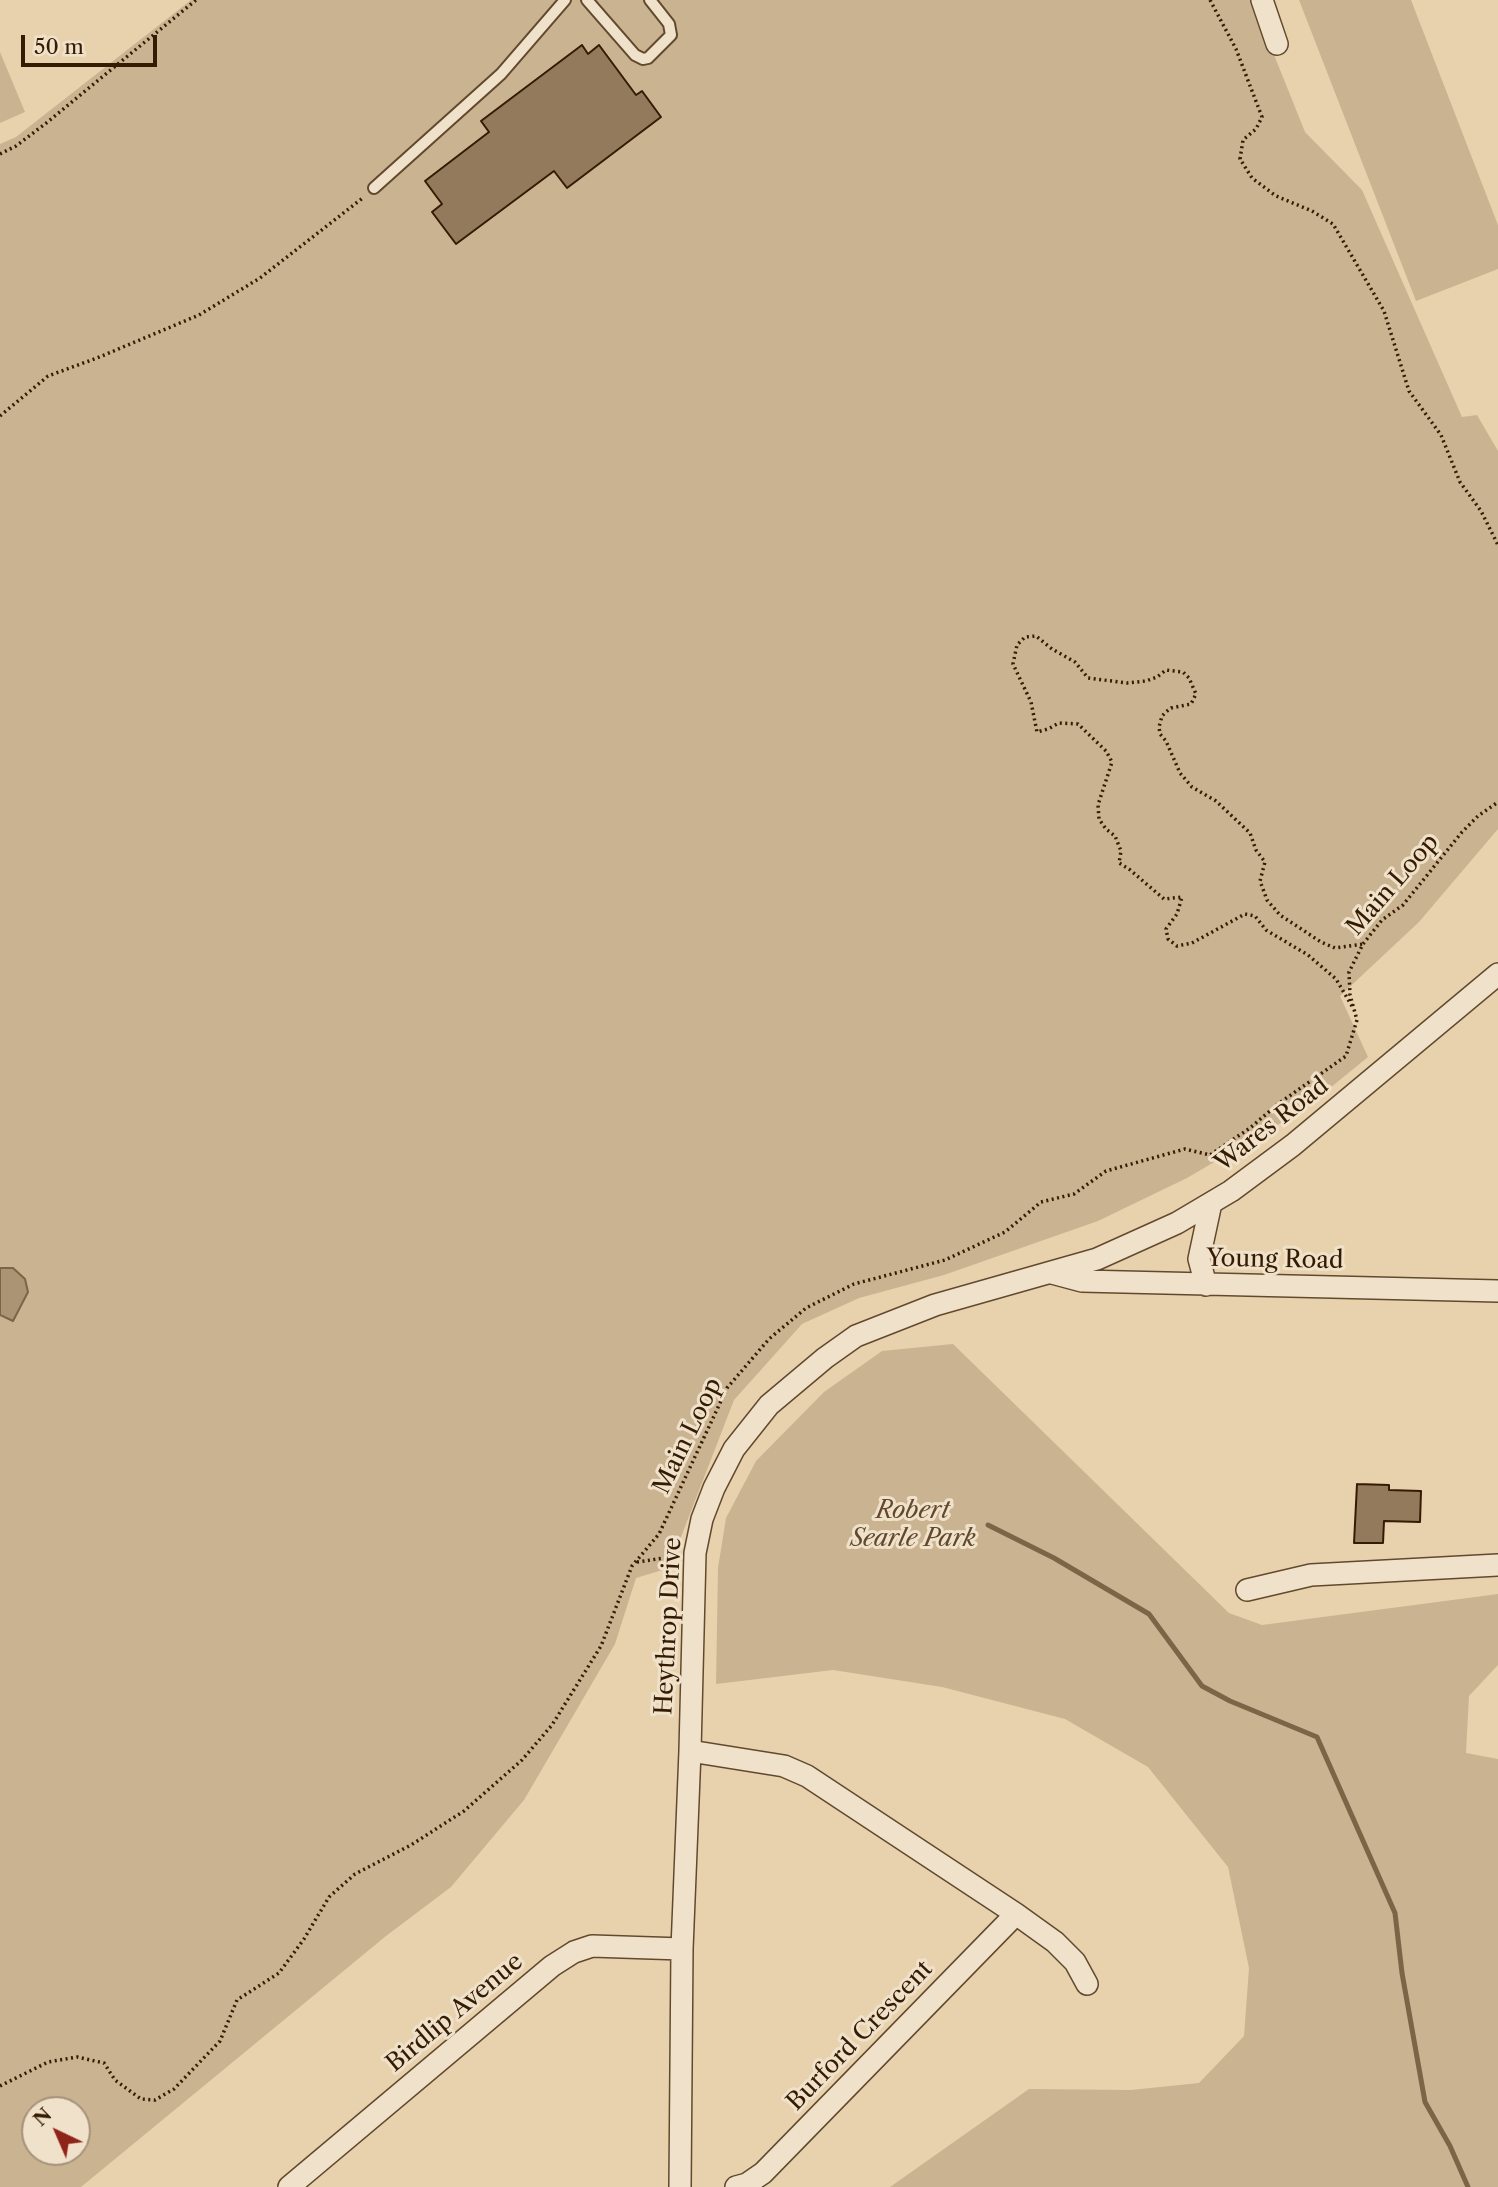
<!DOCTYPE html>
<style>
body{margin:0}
#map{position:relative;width:1498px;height:2187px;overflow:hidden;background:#e8d2ad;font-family:"Libre Caslon Text",serif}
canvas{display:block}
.north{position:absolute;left:21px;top:2096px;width:70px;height:70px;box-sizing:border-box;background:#f0e2ca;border:2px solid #a6927b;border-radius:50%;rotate:316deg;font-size:19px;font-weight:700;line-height:28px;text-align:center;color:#361b04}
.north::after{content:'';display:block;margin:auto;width:24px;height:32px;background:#8f2418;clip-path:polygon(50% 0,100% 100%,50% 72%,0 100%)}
.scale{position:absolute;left:21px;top:35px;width:136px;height:32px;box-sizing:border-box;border:4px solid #361b04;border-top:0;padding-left:9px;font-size:21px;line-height:24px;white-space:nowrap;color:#361b04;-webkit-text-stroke:5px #f0e2ca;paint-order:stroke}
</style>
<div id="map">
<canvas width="1498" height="2187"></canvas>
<div class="north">N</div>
<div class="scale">50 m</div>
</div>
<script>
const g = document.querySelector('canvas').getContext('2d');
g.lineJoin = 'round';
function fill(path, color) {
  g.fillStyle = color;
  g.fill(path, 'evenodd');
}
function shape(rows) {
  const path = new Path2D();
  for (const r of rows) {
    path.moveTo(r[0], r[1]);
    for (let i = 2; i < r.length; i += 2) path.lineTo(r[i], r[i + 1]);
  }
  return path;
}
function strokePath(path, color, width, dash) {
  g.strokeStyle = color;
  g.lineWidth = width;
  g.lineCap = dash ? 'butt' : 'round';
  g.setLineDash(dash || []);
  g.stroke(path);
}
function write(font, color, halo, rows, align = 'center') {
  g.font = font + ' "Libre Caslon Text",serif';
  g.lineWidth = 6;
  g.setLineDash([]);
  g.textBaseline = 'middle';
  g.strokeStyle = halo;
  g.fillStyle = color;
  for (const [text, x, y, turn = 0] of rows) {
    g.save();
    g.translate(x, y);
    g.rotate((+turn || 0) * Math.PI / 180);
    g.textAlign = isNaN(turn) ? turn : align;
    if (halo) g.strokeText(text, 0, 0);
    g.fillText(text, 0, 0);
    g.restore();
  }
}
const green = shape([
 [191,0,1252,0,1305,132,1362,190,1462,417,1477,415,1498,451,1498,829,1419,922,1340,996,1368,1057,1303,1110,1187,1178,1098,1221,944,1275,859,1298,802,1324,734,1400,669,1568,636,1578,615,1644,524,1800,451,1887,386,1936,81,2187,0,2187,0,144,16,137],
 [35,2110,77,2110,77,2152,35,2152],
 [1299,0,1411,0,1498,225,1498,269,1416,301],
 [0,52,25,112,0,123],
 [953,1344,1229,1613,1262,1625,1498,1594,1498,1665,1469,1696,1466,1753,1498,1759,1498,2187,890,2187,1029,2089,1131,2090,1199,2083,1244,2036,1249,1968,1228,1867,1148,1767,1065,1719,942,1687,833,1670,716,1684,718,1568,726,1518,756,1461,824,1392,882,1351]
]);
const water = shape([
 [0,1268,13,1268,25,1279,28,1292,13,1321,0,1315,0,1268]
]);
const stream = shape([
 [988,1525,1054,1558,1149,1614,1202,1686,1230,1701,1317,1737,1395,1913,1402,1973,1425,2102,1450,2146,1468,2187]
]);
const building = shape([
 [582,45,588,54,599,45,636,95,642,91,661,117,567,188,554,171,456,244,432,212,442,204,425,181,489,132,481,121,582,45],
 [1357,1484,1389,1485,1389,1490,1421,1491,1420,1522,1384,1521,1383,1543,1354,1543,1357,1484]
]);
const path = shape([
 [1210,0,1236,49,1262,117,1256,129,1243,140,1240,159,1252,178,1276,196,1312,211,1333,224,1384,311,1409,391,1441,435,1460,482,1481,511,1498,545],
 [0,154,16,146,45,124,196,0],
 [0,416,48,376,97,358,199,315,260,278,364,197],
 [1352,1006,1336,979,1308,955,1266,930,1255,916,1245,914,1192,943,1177,946,1168,939,1166,929,1177,914,1182,897,1164,899,1129,869,1119,863,1121,851,1115,836,1106,829,1099,819,1098,805,1112,762,1106,751,1078,724,1059,723,1048,729,1037,732,1031,702,1013,664,1017,645,1025,637,1036,636,1052,649,1075,662,1088,678,1127,683,1146,681,1157,677,1166,670,1183,672,1189,678,1196,694,1191,704,1171,708,1166,712,1162,716,1159,727,1160,734,1166,741,1180,773,1192,787,1216,801,1250,833,1256,850,1265,862,1260,881,1267,900,1280,915,1321,942,1335,948,1363,944],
 [1210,1155,1229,1168],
 [637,1562,678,1556],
 [0,2086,48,2062,77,2057,104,2063,115,2080,141,2099,155,2100,174,2089,220,2041,237,2000,279,1973,304,1939,329,1897,355,1874,411,1845,464,1811,522,1760,552,1725,601,1646,632,1566,659,1534,727,1388,769,1339,806,1308,854,1284,945,1260,1005,1232,1041,1202,1074,1194,1106,1171,1185,1149,1210,1155,1250,1128,1278,1104,1346,1056,1357,1020,1350,995,1349,972,1363,944,1382,920,1403,905,1462,832,1478,816,1498,802]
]);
const service = shape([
 [587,0,635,55,643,59,648,58,671,35,669,24,650,0],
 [374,188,501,74,565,0]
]);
const minor = shape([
 [1262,0,1277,44],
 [1052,1273,1082,1281,1498,1291],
 [1206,1285,1199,1259,1211,1203],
 [1247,1590,1311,1575,1498,1565],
 [690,1751,784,1766,807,1776,1016,1914,763,2173,747,2184,736,2187],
 [1016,1914,1055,1942,1075,1962,1087,1984],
 [289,2187,552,1966,574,1952,592,1946,682,1949],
 [680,2187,682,1949,690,1751,695,1553,702,1519,714,1488,734,1449,769,1405,825,1358,856,1336,935,1305,1097,1259,1177,1223,1231,1191,1293,1145,1498,974]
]);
const streetNames = [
 ["Main Loop",1393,885,-49],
 ["Wares Road",1272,1125,-38],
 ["Young Road",1275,1260,1],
 ["Main Loop",688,1436,-64],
 ["Heythrop Drive",669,1626,-87],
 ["Birdlip Avenue",455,2013,-40],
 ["Burford Crescent",860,2036,-46]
];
const parkNames = [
 ["Robert",913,1511],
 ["Searle Park",913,1539]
];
fill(green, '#cab390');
fill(water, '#ab9474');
strokePath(water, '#7c6447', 2);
strokePath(stream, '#7c6447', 5);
fill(building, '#937a5c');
strokePath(building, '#361b04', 2);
strokePath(service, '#62492e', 14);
strokePath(minor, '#62492e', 24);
strokePath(path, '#361b04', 3.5, [2, 3.5]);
strokePath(service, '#f0e2ca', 10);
strokePath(minor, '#f0e2ca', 21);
write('24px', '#361b04', '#f0e2ca', streetNames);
write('italic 24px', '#62492e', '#f0e2ca', parkNames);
</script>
